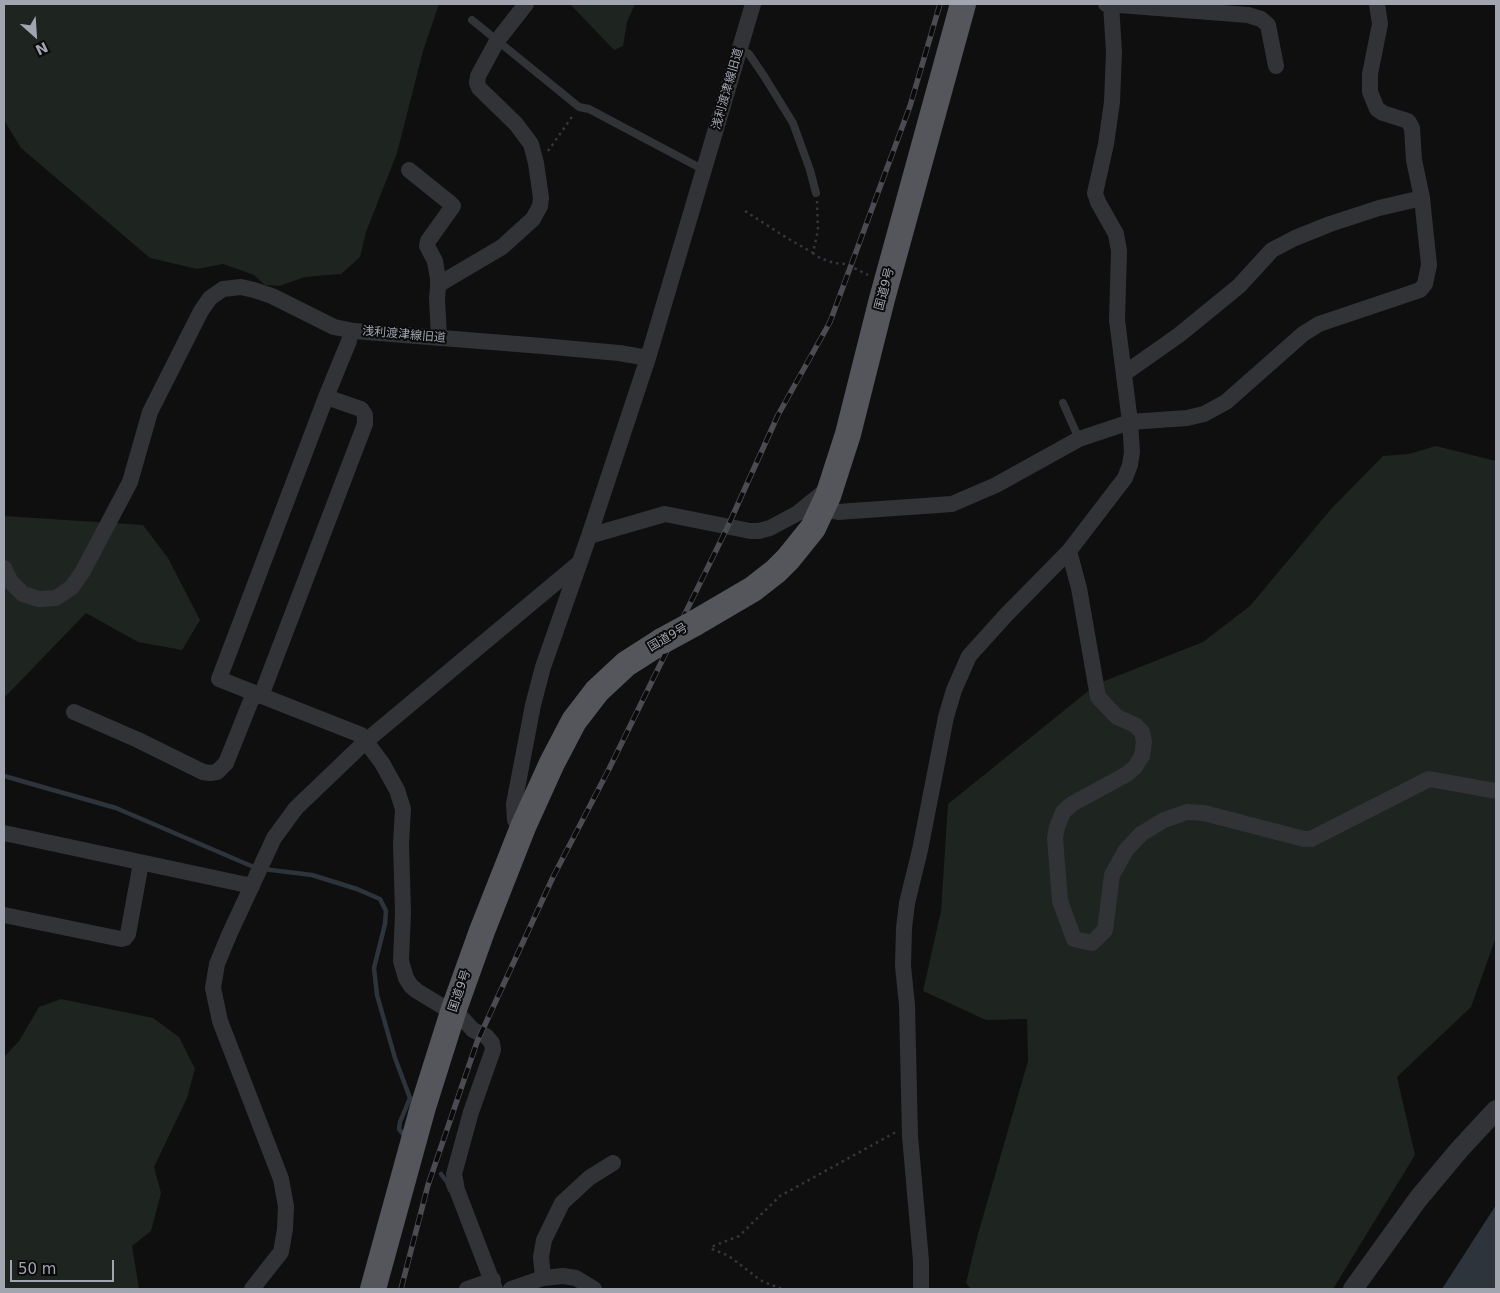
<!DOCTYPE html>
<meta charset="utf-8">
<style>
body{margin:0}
#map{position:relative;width:1500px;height:1293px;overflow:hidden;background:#0f0f10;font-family:"DejaVu Sans",sans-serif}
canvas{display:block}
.frame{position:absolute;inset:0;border:5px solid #a1a5b0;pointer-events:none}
.north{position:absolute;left:10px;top:10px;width:50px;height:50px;-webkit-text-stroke:4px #0a0a0b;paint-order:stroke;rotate:154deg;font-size:14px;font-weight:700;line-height:20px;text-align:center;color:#a1a5b0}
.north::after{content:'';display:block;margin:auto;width:18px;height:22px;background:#a1a5b0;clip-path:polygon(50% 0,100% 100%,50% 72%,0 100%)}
.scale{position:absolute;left:10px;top:1260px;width:104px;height:22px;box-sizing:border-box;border:2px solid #a1a5b0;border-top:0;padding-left:6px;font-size:15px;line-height:18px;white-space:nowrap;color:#a1a5b0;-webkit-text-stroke:4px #0a0a0b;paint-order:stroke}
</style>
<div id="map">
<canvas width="1500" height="1293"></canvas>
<div class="frame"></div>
<div class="north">N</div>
<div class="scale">50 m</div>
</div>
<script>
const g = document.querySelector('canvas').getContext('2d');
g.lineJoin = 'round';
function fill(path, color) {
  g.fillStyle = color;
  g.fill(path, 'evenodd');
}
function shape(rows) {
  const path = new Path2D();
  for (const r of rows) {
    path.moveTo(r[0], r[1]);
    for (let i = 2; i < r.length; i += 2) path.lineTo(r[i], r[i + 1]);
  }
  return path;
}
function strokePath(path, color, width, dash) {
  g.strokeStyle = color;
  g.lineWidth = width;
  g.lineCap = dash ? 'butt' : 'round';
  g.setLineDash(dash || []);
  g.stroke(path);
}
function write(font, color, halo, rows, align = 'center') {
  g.font = font + ' "DejaVu Sans","Noto Sans JP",sans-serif';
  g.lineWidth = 4;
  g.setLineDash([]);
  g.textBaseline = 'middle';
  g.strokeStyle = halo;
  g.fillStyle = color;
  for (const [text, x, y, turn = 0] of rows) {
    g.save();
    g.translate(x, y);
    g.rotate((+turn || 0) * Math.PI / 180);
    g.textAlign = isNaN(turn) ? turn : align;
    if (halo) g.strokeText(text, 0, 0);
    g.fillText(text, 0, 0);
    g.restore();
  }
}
const green = shape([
 [4,4,439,4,423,51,397,153,366,232,360,257,341,274,305,277,279,286,265,285,254,275,223,264,197,269,150,258,21,148,4,120],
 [570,4,635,4,627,22,623,46,614,50],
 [1436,446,1496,461,1496,937,1471,1007,1397,1077,1415,1155,1333,1289,971,1289,966,1283,978,1234,1028,1061,1027,1019,986,1020,923,991,941,911,948,804,1097,684,1203,642,1250,606,1331,509,1383,456,1409,454],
 [4,516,143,525,168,558,200,620,182,650,138,642,86,613,4,698],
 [61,999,153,1018,179,1037,195,1069,187,1098,154,1167,161,1193,151,1231,132,1246,139,1289,4,1289,4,1057,19,1041,39,1007]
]);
const water = shape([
 [1496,1205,1496,1289,1442,1289]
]);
const stream = shape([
 [4,776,116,808,256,868],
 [263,869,312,875,357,889,380,899,386,911,385,924,374,968,377,995,395,1058,410,1098,400,1122,399,1129,406,1138],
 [441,1174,447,1182,450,1190]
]);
const path = shape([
 [548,151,574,114],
 [817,201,818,230,813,253,820,258,834,263,846,264,868,275],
 [745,211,787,238,813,253],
 [781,1289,760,1280,729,1256,712,1249,711,1247,739,1236,780,1196,896,1132]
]);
const service = shape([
 [472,20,579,107,589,109,704,170],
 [740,48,749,54,764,76,793,123,810,170,816,193],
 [1063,403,1079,439]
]);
const minor = shape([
 [1106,4,1248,15,1261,19,1268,25,1276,66],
 [409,170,450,203,453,206,428,241,427,246,435,261,438,279,438,288],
 [439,338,437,298,438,288,441,283,502,247,533,219,540,206,541,198,536,163,531,144,516,124,479,88,477,83,478,76,497,41,526,4],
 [349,341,326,397,219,679,361,735,382,763,397,790,403,809,401,843,403,912,401,961,406,978,411,986,417,991,440,1005,454,1009,473,1030,486,1036,492,1043,493,1050,471,1112,454,1174,457,1190,495,1289],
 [1125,373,1179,335,1239,286,1272,250,1295,238,1330,224,1379,208,1422,198],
 [822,509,838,512,952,504,996,485,1079,439,1130,422,1187,418,1204,414,1226,402,1303,334,1319,324,1420,290,1425,284,1429,265,1422,198,1414,160,1412,128,1408,121,1383,113,1377,109,1370,92,1370,74,1380,24,1377,4],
 [589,536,665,514,750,531,759,531,770,528,798,513,825,491],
 [1069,551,1079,588,1098,697,1117,717,1135,725,1142,732,1144,742,1142,756,1135,767,1127,774,1072,804,1063,812,1057,827,1055,838,1060,901,1074,939,1092,943,1105,930,1112,875,1126,850,1141,834,1164,820,1187,812,1204,813,1304,839,1311,839,1429,779,1496,791],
 [4,568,11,582,23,594,39,599,56,598,72,587,83,571,130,482,150,412,201,311,210,298,223,289,241,287,254,290,272,296,334,327,354,331,542,346,619,353,648,358],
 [261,696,365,424,365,415,361,409,326,397],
 [74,712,138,740,203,772,210,773,217,772,226,763,254,693],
 [523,827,515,820,514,804,533,705,543,667,589,536,648,358,753,4],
 [4,833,252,886],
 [4,915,121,939,125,938,128,934,141,863],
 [543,1278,541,1257,544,1240,562,1203,589,1178,613,1163],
 [252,1289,281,1252,285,1229,286,1206,281,1179,220,1021,213,988,217,964,229,935,274,838,296,808,366,741,578,564],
 [467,1289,493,1280],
 [511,1289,543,1278,563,1276,576,1278,594,1289],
 [921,1289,921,1261,910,1136,907,1005,903,966,904,928,907,903,920,850,946,717,954,690,969,656,1006,615,1069,551,1125,478,1130,465,1132,452,1130,422,1117,320,1119,251,1116,234,1098,202,1095,193,1106,144,1112,102,1114,52,1111,4]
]);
const tertiary = shape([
 [1353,1289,1418,1199,1459,1150,1496,1110]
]);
const trunk = shape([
 [695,623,753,589,776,571,788,559,813,528,828,496,848,434,882,299,963,4],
 [373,1289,423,1107,454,1009,482,931,523,827,552,763,574,721,597,691,626,664,662,641]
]);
const rail = shape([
 [401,1289,428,1185,477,1042,553,877,609,769,728,526,778,415,830,322,910,106,940,4]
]);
const trunkBridge = shape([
 [662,641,695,623]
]);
const streetNames = [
 ["浅利渡津線旧道",728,89,-74],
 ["国道9号",885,289,-75],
 ["浅利渡津線旧道",404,335,5],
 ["国道9号",668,638,-30],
 ["国道9号",460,991,-71]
];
fill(green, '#1e241f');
fill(water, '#2d343c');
strokePath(stream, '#2d343c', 4.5);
strokePath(path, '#36373c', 2.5, [2.5, 4]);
strokePath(service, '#323337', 8);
strokePath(minor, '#323337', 16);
strokePath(tertiary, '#323337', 20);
strokePath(trunk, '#54565c', 26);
strokePath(rail, '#4b4c52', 5.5);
strokePath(rail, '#0a0a0b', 4, [11]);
strokePath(trunkBridge, '#54565c', 26);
write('12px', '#a1a5b0', '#0a0a0b', streetNames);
</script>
